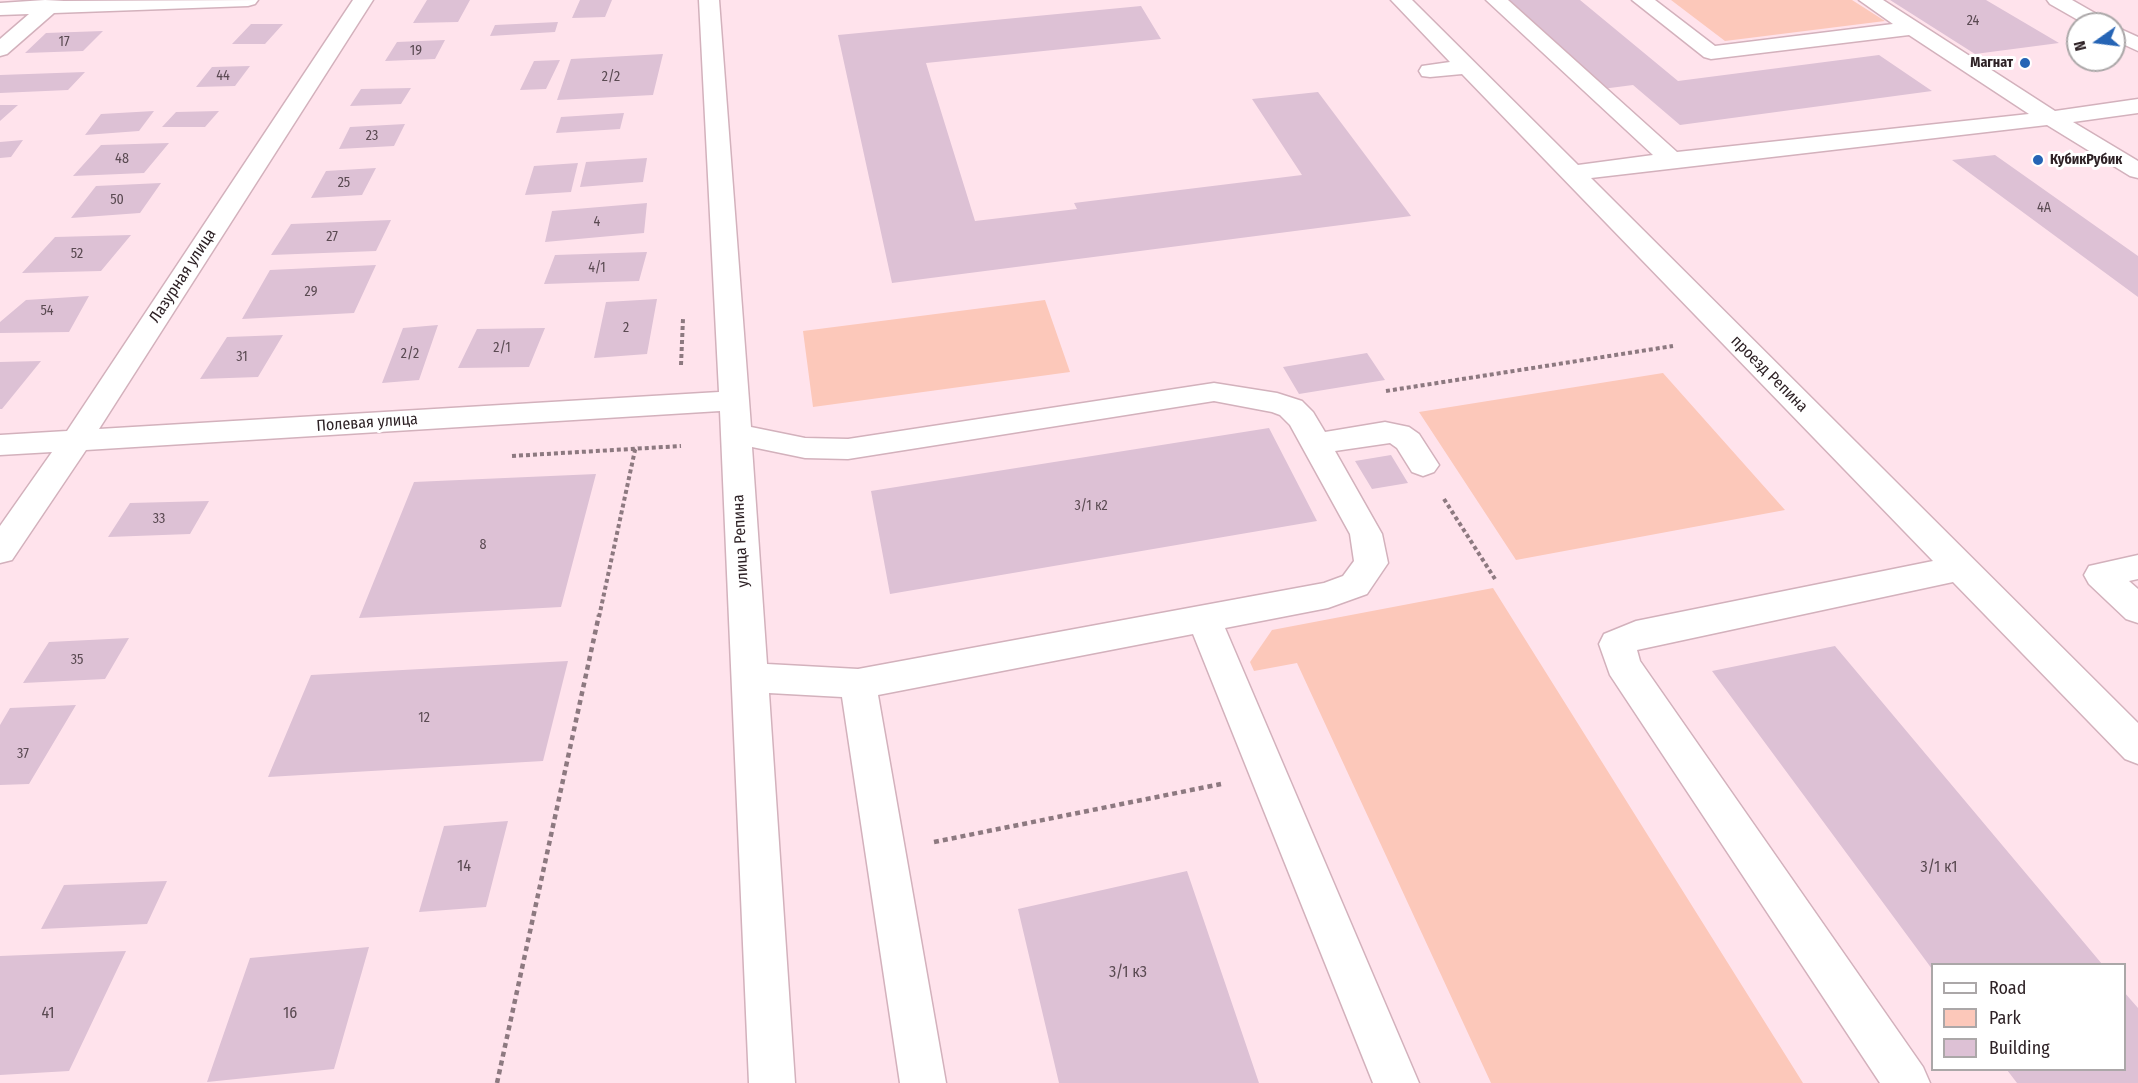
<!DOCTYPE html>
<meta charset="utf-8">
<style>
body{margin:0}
#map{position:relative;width:2138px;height:1083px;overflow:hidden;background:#ffe3ec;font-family:"Fira Sans Condensed",sans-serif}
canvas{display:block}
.legend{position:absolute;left:1931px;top:963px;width:195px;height:108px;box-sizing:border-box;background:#fff;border:2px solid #aba7a8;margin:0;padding:8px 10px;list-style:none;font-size:18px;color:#2e2226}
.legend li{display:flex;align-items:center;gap:12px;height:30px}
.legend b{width:30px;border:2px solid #aba7a8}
.north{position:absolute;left:2066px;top:12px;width:60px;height:60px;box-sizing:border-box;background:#fff;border:2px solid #aba7a8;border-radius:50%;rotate:256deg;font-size:16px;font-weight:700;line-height:24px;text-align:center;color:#2e2226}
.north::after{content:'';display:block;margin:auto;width:21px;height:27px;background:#2564b5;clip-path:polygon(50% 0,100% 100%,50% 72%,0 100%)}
</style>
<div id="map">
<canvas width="2138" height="1083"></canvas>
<ul class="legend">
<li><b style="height:8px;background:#fff"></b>Road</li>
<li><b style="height:16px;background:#fcc8ba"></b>Park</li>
<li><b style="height:16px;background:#ddc1d5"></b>Building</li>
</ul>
<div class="north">N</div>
</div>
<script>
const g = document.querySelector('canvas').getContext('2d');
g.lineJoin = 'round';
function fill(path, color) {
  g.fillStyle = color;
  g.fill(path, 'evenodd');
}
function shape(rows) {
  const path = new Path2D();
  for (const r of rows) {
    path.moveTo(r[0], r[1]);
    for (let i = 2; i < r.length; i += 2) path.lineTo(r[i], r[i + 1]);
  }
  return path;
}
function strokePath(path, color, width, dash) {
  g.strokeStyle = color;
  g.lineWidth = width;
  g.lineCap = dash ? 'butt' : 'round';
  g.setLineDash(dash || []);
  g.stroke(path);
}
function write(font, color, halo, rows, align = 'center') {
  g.font = font + ' "Fira Sans Condensed",sans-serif';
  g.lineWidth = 6;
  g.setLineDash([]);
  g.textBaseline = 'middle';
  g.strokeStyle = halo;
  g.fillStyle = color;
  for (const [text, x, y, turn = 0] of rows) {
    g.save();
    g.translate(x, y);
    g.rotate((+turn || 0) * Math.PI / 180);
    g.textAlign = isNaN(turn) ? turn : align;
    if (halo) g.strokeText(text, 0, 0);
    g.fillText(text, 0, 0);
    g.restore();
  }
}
const green = shape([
 [1671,0,1852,0,1885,21,1725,41],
 [1045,300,1070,372,813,407,803,331],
 [1663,373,1785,510,1516,560,1419,412],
 [1493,588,1803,1083,1491,1083,1297,663,1254,671,1250,662,1272,630]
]);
const building = shape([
 [427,0,470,0,458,22,413,23],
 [580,0,612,0,605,17,572,18],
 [1503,0,1580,0,1678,81,1879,55,1932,91,1680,125,1633,85,1602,89],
 [1890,0,1986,0,2059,43,1975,54],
 [1141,6,1161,39,926,63,975,221,1077,209,1074,203,1302,175,1252,99,1318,92,1411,216,892,283,838,35],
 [558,22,555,32,490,36,495,25],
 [251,24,283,24,265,44,232,44],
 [103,31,83,51,25,53,46,33],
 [445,40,435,59,385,61,397,42],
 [663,54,653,95,557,100,571,59],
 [560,60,546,89,520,90,534,61],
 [250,66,235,86,196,87,212,67],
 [85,72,68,90,0,93,0,75],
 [411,88,401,104,350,106,361,89],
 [0,105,18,105,0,121],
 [154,111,139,131,85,135,101,114],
 [219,111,205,127,162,127,176,112],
 [624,113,620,129,556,133,561,117],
 [405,124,394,146,339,149,350,127],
 [23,140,11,157,0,158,0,142],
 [169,143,144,173,73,176,101,145],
 [1995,155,2138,256,2138,297,1952,160],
 [647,158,643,182,580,187,586,162],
 [578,163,571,192,525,195,534,166],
 [376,168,362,195,311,198,326,171],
 [161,183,140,213,71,218,96,186],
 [647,203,644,233,545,242,552,211],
 [391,220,376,251,271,255,291,224],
 [131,235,101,271,22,273,55,237],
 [647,252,639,281,544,284,555,255],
 [376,265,354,313,242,319,270,270],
 [89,296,69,332,0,333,0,322,26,300],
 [657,299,647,354,594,358,606,302],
 [438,325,419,380,382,383,403,328],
 [545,328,529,367,458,368,477,329],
 [283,335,258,377,200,379,227,337],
 [1367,353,1385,380,1299,394,1283,367],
 [41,361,2,409,0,409,0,362],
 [1269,428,1317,521,890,594,871,491],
 [1391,455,1408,483,1372,489,1355,461],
 [596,474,561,607,359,618,414,482],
 [209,501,190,534,108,537,130,503],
 [129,638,105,679,23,683,49,642],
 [1835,646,2102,964,1932,964,1932,969,1712,671],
 [568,661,543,761,268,777,311,675],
 [76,705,29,784,0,785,0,725,10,708],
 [508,821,486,907,419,912,444,826],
 [1187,871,1259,1083,1059,1083,1018,909],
 [167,881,147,924,41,929,64,885],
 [369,947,334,1069,207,1082,250,958],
 [126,951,69,1071,0,1075,0,956],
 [2124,992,2138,1008,2138,1083,2017,1083,2007,1070,2124,1070]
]);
const pathFar1 = shape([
 [681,365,683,319],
 [1386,391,1673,346],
 [512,456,681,446],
 [1444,499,1495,579],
 [599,617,635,450,638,447]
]);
const path = shape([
 [934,842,1221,784],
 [497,1083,599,615]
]);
const minor = shape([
 [45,0,64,1,258,0,255,4,248,6,54,13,7,54,0,56,0,39,29,14,0,15,0,3,45,0],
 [353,0,373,0,99,429,719,392,699,0,719,0,751,427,805,438,848,439,1214,383,1277,393,1302,401,1313,412,1325,432,1385,422,1409,427,1419,434,1439,465,1434,472,1423,476,1412,472,1397,448,1390,443,1335,451,1382,534,1388,563,1367,594,1328,608,1225,628,1419,1083,1373,1083,1193,634,878,695,946,1083,900,1083,842,697,769,693,795,1083,749,1083,720,411,86,450,12,560,0,563,0,526,52,452,0,455,0,435,67,431,353,0],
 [1214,401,1272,412,1280,415,1290,425,1350,534,1354,561,1343,576,1324,583,858,669,767,664,752,447,805,458,848,459,1214,401],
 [1391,0,1412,0,1578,165,1653,155,1486,0,1508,0,1677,152,2029,114,1909,35,1711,59,1704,57,1632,0,1655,0,1715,46,1893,24,1859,0,1883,0,2055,111,2138,99,2138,113,2073,122,2138,161,2138,178,2130,176,2047,125,1591,178,2138,723,2138,764,2125,759,1953,582,1637,650,1640,661,1923,1067,1930,1083,1880,1083,1610,675,1599,644,1604,634,1636,621,1933,561,1462,74,1430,77,1422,76,1419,71,1422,66,1450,62,1391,0],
 [2047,0,2072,0,2107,20,2110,24,2085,24,2050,4,2047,0],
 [2114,26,2138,37,2138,51,2114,40,2114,26],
 [2138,555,2138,579,2129,581,2138,589,2138,623,2126,619,2089,584,2084,575,2089,566,2138,555]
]);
const markers = [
 [2025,63,6,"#2564b5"],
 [2038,160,6,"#2564b5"]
];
const numberNames = [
 ["24",1973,21],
 ["17",64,42],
 ["19",416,51],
 ["44",223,76],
 ["2/2",611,77],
 ["23",372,136],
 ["48",122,159],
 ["25",344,183],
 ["50",117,200],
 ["4А",2044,208],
 ["4",597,222],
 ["27",332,237],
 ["52",77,254],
 ["4/1",597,268],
 ["29",311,292],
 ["54",47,311],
 ["2",626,328],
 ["2/1",502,348],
 ["2/2",410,354],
 ["31",242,357],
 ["3/1 к2",1091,506],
 ["33",159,519],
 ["8",483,545],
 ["35",77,660],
 ["12",424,718],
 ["37",23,754]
];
const farPoinames = [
 ["Магнат",2013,63],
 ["КубикРубик",2050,160,"left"]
];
const streetNames = [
 ["Лазурная улица",183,276,-57],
 ["проезд Репина",1769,374,45],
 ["Полевая улица",367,423,-4],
 ["улица Репина",741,541,-93]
];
const nearNumbernames = [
 ["14",464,867],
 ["3/1 к1",1939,868],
 ["3/1 к3",1128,973],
 ["41",48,1014],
 ["16",290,1014]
];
fill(green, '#fcc8ba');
fill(building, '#ddc1d5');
strokePath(minor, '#d3b1bc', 3);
strokePath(pathFar1, '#8d7980', 4, [4, 3]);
strokePath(path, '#8d7980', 4.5, [5, 4]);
fill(minor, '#fff');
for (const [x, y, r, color] of markers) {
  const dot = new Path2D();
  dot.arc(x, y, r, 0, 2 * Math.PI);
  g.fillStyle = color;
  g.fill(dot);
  strokePath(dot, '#fff', 2);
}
write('14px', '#5a4a52', null, numberNames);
write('bold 14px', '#2e2226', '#fff', farPoinames, 'right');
write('16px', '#2e2226', '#fff', streetNames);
write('16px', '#5a4a52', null, nearNumbernames);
</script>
